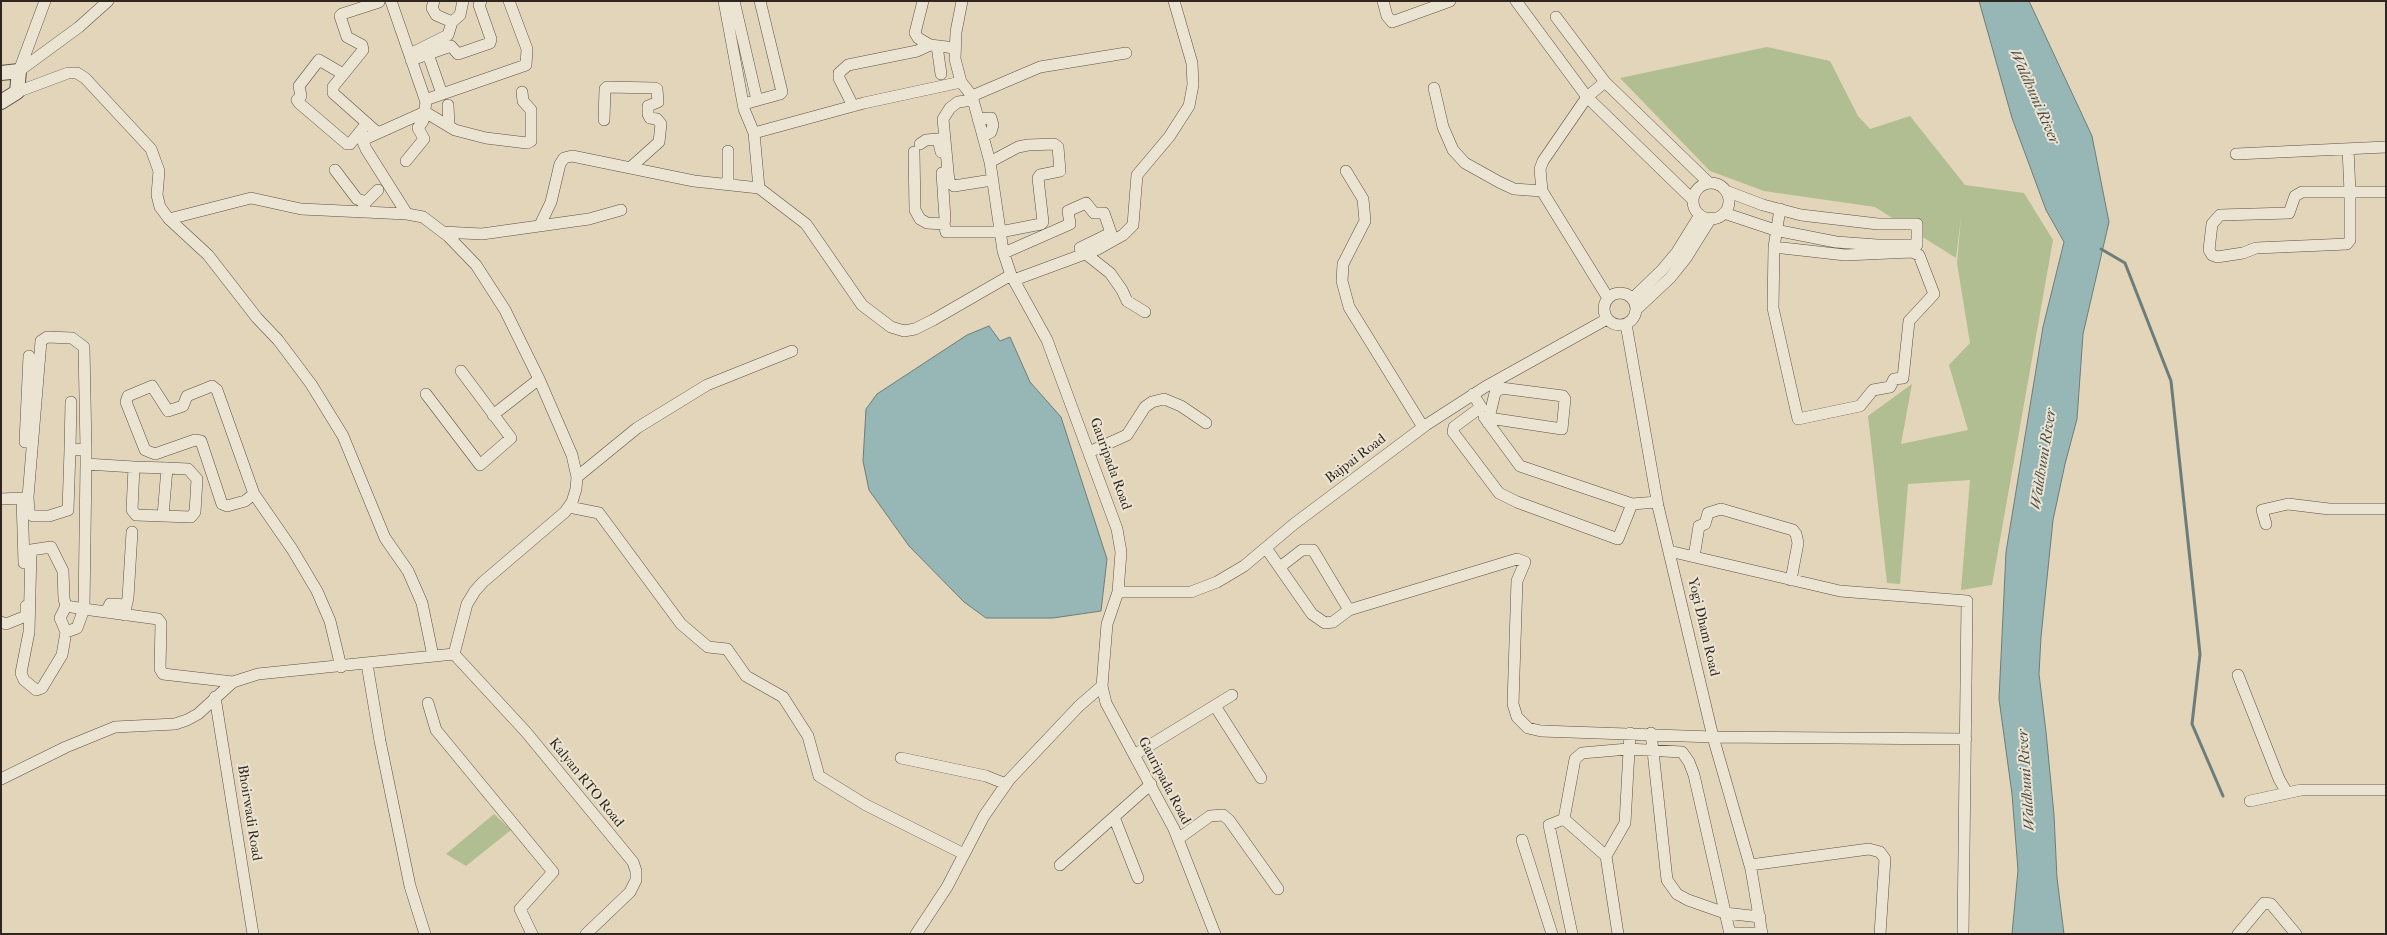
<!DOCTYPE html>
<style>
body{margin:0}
#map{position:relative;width:2387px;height:935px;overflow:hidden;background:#e2d5b9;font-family:"IM FELL French Canon",serif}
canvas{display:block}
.frame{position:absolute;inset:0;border:2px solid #30261f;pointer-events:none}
</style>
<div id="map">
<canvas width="2387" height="935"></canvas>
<div class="frame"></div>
</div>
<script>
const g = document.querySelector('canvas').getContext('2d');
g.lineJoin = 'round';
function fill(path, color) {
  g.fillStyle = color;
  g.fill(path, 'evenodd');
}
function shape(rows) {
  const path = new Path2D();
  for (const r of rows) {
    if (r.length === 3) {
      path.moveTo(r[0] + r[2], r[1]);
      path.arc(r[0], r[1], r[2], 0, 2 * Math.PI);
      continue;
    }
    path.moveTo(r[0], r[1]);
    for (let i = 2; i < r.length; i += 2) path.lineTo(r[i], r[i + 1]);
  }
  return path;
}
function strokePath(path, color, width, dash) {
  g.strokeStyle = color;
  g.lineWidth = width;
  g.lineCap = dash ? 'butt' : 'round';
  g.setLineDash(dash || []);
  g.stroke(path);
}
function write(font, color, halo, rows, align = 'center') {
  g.font = font + ' "IM FELL French Canon",serif';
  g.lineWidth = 4;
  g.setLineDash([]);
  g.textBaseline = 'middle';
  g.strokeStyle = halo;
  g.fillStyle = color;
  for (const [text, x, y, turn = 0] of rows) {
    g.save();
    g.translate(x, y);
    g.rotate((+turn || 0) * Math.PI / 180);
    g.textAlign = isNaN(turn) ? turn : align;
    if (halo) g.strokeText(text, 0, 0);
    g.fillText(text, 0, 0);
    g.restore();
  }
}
const green = shape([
 [1767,47,1830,61,1858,116,1870,129,1910,116,1965,185,2024,193,2053,240,1992,585,1961,590,1970,480,1908,484,1900,584,1887,583,1868,416,1912,384,1901,444,1968,430,1949,365,1970,343,1957,263,1961,217,1956,258,1875,207,1764,191,1710,171,1620,78],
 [494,814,511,830,466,866,446,854]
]);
const water = shape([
 [1979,1,2029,1,2092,136,2109,222,2083,334,2077,419,2065,464,2053,520,2041,637,2039,674,2046,732,2054,815,2057,878,2064,934,2012,934,2018,870,2012,794,1999,699,2006,552,2043,327,2064,242,2046,210,2012,118,1979,1],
 [989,326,1000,341,1010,337,1030,382,1061,417,1107,559,1101,611,1053,618,986,618,964,602,909,546,869,490,863,461,866,409,877,394,967,335,989,326]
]);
const stream = shape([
 [2101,249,2125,263,2171,381,2200,654,2192,724,2223,796]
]);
const minor = shape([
 [391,1,426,102,423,121,418,128,424,139,406,161],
 [434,1,432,8,436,15,452,22],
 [724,1,744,109,754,133],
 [734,1,757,100],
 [923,1,915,33,918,38,930,45],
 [962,1,956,32,955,59,961,82,972,96,990,162,1003,251,1011,275,1047,340,1117,529,1121,552,1118,592,1107,624,1102,686,1106,703,1174,829,1215,934],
 [1383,1,1387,16,1392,22,1450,1],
 [1516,1,1587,97,1693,200],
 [1556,17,1605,82,1709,183],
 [937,46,941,74],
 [410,54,448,35,452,22,460,15,463,1],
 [428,54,442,94],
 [411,60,451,46,458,54,490,43,491,39,479,5,481,1],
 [19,71,79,27,108,1],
 [19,71,45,1],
 [343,74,319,60,299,86,301,96,297,100,299,103,347,144,350,144,367,123],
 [1434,88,1443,127,1453,150,1465,163,1499,182,1514,189,1542,191,1608,298],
 [17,92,68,73,77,73,85,78,151,149,159,171,157,195,160,207,169,219,251,198,301,209,407,214,423,217,448,236,476,265,505,310,539,379,572,455,577,477,576,489,572,502,565,512,483,582,475,591,467,604,454,654],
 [972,96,1040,67,1126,53],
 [425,100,526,65,527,49,509,1],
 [973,100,958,102,950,108,943,119,949,182,954,186,992,180],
 [744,104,780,94,782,92,760,1],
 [448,105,449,126],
 [853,106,839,78,839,73,848,65,917,51,930,45,955,48],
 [978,119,991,118,993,125,991,132,983,136],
 [604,120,605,89,607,87,655,88,657,89,658,102,648,106,648,114,650,118,657,119,661,124,659,142,631,167],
 [378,133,333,93,333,87,363,50,362,45,347,37,340,16,342,14,379,2],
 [920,144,926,140,938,139,941,152],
 [2348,149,2350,192,2350,240,2347,244,2256,248,2243,253,2217,257,2212,255,2209,250,2212,224,2220,215,2289,213,2295,196,2302,192,2386,192],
 [914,152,915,210,920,219,927,223,944,224,946,232,1000,232,1041,224,1043,222,1038,178,1040,175,1060,171,1058,147,1054,144,1028,145,1018,147,990,162],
 [2236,154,2386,147],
 [335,170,357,199,366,202],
 [1346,171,1363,199,1365,221,1343,264,1342,281,1349,307,1423,427],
 [942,173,945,219,944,224],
 [1711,201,18],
 [728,184,728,151],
 [759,188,754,133,864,103,961,82],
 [1542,191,1540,169,1543,161,1587,97,1605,82],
 [363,208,366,202,378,190],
 [1724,213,1775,230,1836,242,1877,245,1917,245,1917,224,1878,224,1801,215,1763,205,1726,191],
 [407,214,366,149,363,142,367,138,425,112,455,130,486,138,527,143,531,141,531,110,523,101,522,92],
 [169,219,208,255,257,318,278,340,311,384,343,436,385,538,408,571,422,603,433,656],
 [540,225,551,202,560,164,564,158,572,156,694,181,759,188,806,224,862,305,891,327,904,331,915,329,933,320,1011,275],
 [443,232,482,234,589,219,621,210],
 [1774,247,1773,308,1798,419,1860,406,1873,390,1890,387,1894,379,1903,378,1909,321,1934,294,1919,255,1912,252,1845,255,1774,247,1780,209],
 [1004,253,1070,224,1068,211,1086,203,1094,213,1104,213,1111,233,1080,248],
 [1086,254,1110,273,1122,290,1127,301,1145,312],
 [1014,280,1098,249,1123,235,1133,225,1137,175,1169,137,1189,106,1193,85,1192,63,1174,1],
 [1620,309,16],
 [1633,298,1662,270,1677,252,1700,215],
 [1637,309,1670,278,1686,258,1711,218],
 [1626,324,1658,506,1713,737,1751,869,1762,934],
 [426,394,480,465,511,438,461,371],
 [1473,394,1481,407,1454,427,1453,432,1499,493,1517,502,1618,539,1632,504,1657,502],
 [493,415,539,379],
 [1484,417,1520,466,1632,504],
 [1488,423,1489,418,1495,393,1501,388,1563,396,1565,399,1562,429,1489,418],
 [25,442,29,356],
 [86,449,70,450,68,510,49,516,33,516,29,513,28,497,41,341,47,337,72,338,84,347,86,449,86,464,84,609,158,619,161,623,160,669,163,674,233,682],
 [70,450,71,402],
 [1089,452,1127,435,1145,407,1152,402,1164,399,1181,406,1206,423],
 [86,464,134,467,167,468,188,469,197,479,195,512,191,517,136,515,132,510,134,467],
 [577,477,637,428,707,385,792,351],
 [254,494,245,501,227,506,222,504,201,441,195,440,155,454,145,450,126,402,128,396,152,386,168,411,183,406,187,396,212,386,217,390,254,494,292,549,317,591,330,621,341,667],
 [1,499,22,498,24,563],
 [569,507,599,513,681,624,708,647,727,649,746,676,783,697,808,736,819,776,866,805,964,854],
 [163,516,167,468],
 [2266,524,2262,510,2288,504,2329,509,2386,509],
 [51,547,63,571,64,599,66,606,84,609,77,628,66,632,62,655,42,688,36,690,24,680,21,673,29,632,31,550,51,547],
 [1266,548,1312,614,1325,623,1333,622,1349,610,1517,559,1525,562,1517,581,1513,704,1517,717,1528,728,1541,731,1713,737,1966,739],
 [1669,551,1840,591,1967,601,1963,934],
 [1694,557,1699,526,1705,524,1708,513,1721,509,1793,530,1796,534,1798,543,1791,580],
 [1280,567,1302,550,1313,550,1349,610],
 [1118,592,1191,592,1217,582,1244,566,1294,524,1426,425,1485,387,1607,319],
 [66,606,60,618,66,632],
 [106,612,110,604,126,605],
 [124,615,128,598,132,532],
 [1,622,6,624,26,616,26,606],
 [454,654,526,732,633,862,636,871,636,880,630,892,586,934],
 [367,664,380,741,410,886,425,934],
 [2238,675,2279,779,2286,791],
 [215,697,253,934],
 [428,703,436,730,553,872,520,909,532,934],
 [1215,706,1261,778],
 [1651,733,1667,880,1677,894,1688,900,1725,913,1760,917],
 [1134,755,1232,695],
 [901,758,986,776,1006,784],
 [1,779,66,747,115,727,175,724,187,720,198,714,233,682,258,674,454,654],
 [2250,801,2301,790,2386,790],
 [1114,817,1138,878],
 [1564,819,1575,759,1582,753,1628,749,1682,752,1689,762,1694,775,1730,934],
 [1178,839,1210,816,1223,815,1229,820,1278,889],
 [1522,840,1552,934],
 [1060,865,1151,784],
 [1750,865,1869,849,1880,852,1885,859,1880,934],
 [1730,933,1762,933],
 [916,934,947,887,984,816,1009,780,1079,706,1102,686],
 [1572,934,1549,825,1564,819,1606,856],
 [1618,934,1606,856,1625,823,1630,733],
 [2238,934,2264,903,2271,904,2296,934]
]);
const tertiary = shape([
 [1,73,19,71,17,92,1,102]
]);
const streetNames = [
 ["Bajpai Road",1356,459,-37],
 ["Gauripada Road",1110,464,70],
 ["Yogi Dham Road",1703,627,77],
 ["Gauripada Road",1164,781,62],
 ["Kalyan RTO Road",586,783,51],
 ["Bhoirwadi Road",249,813,81]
];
const waterNames = [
 ["Waldhuni River",2034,97,66],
 ["Waldhuni River",2044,459,-81],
 ["Waldhuni River",2027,780,-94]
];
fill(green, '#b1be91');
fill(water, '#96b7b6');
strokePath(water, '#6d7d7a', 1);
strokePath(stream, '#6d7d7a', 3);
strokePath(minor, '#5c5246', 12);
strokePath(tertiary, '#5c5246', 16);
strokePath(minor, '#ece4d2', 11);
strokePath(tertiary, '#ece4d2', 14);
write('14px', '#30261f', '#ece4d2', streetNames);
write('italic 15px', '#4a4a45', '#ece4d2', waterNames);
</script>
